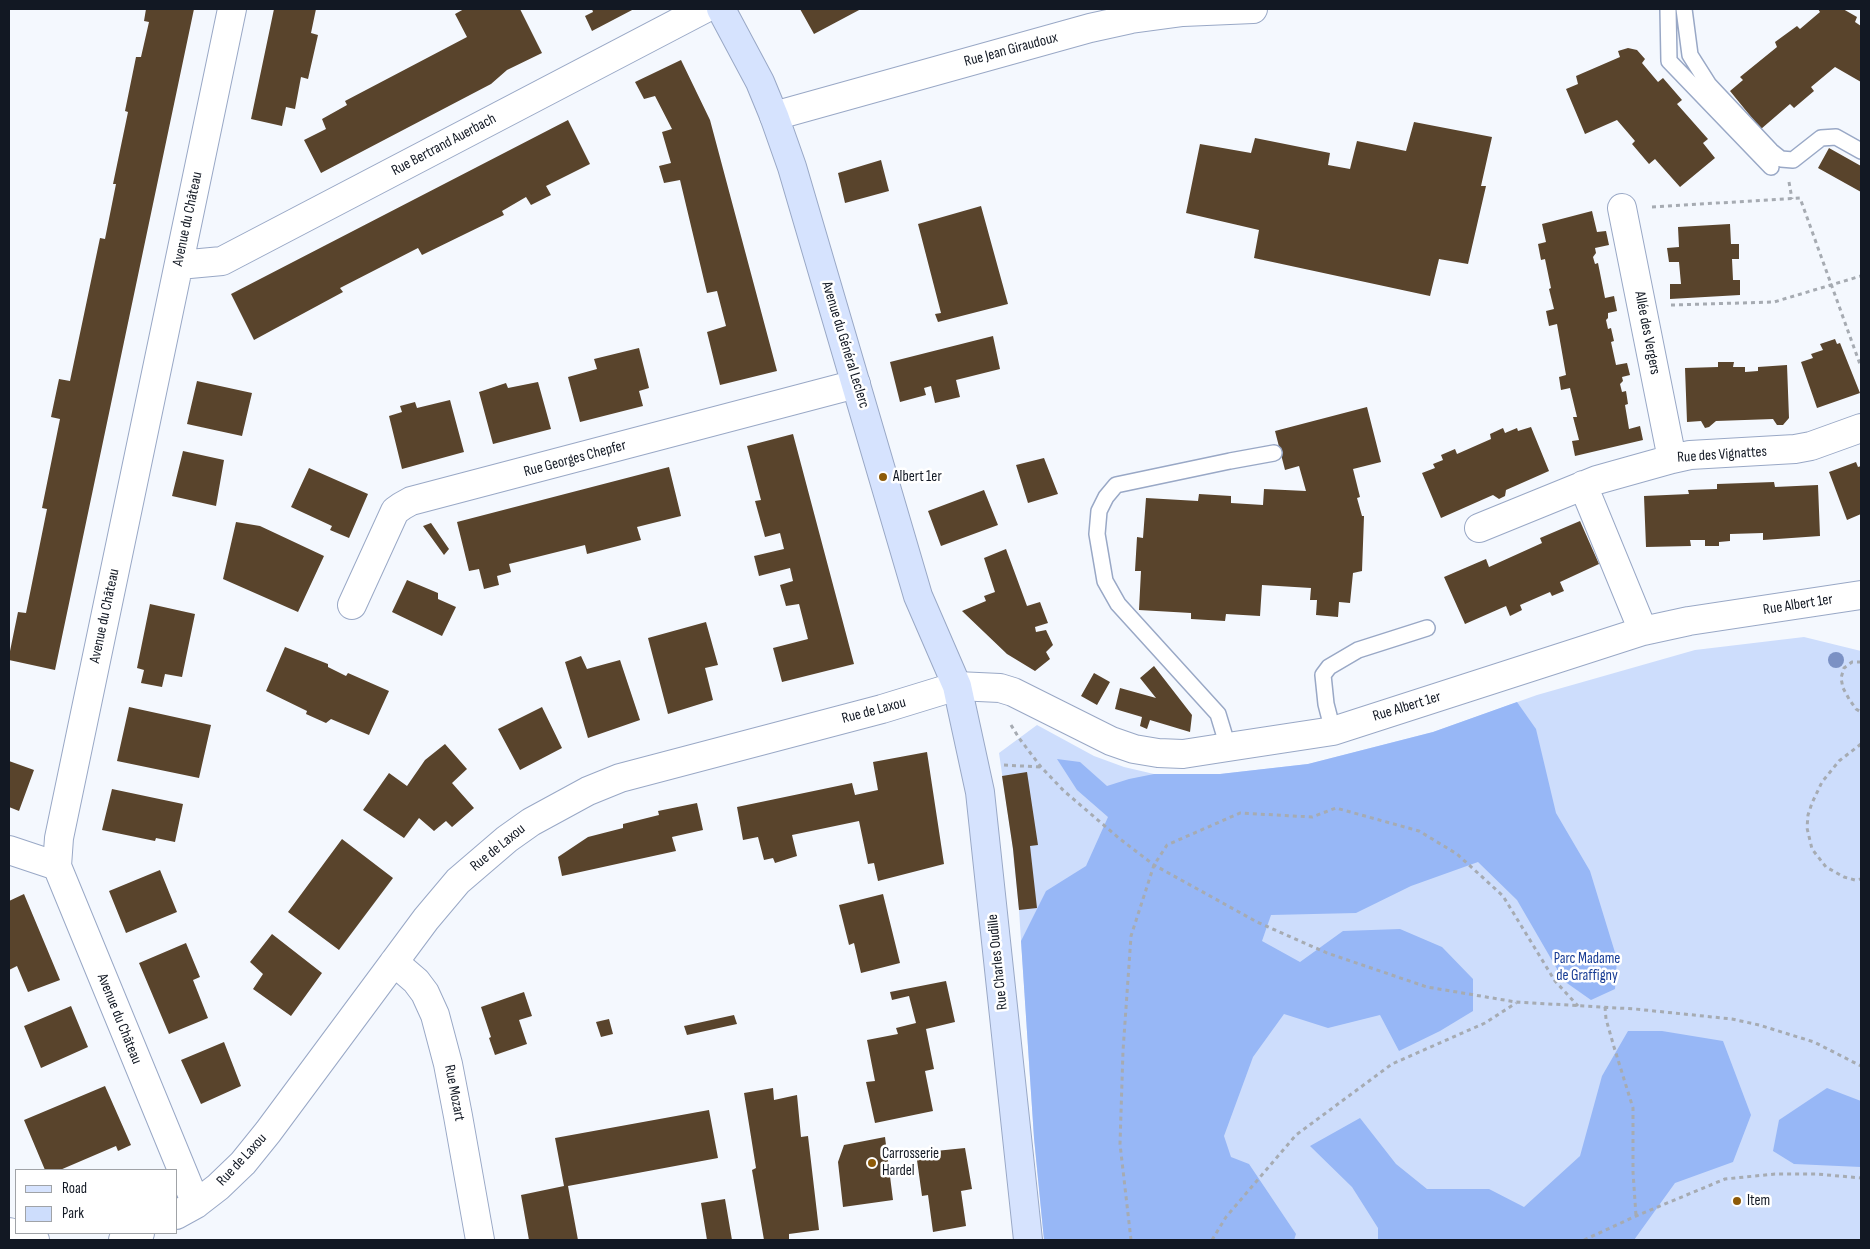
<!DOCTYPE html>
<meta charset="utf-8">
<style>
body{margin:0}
#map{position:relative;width:1870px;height:1249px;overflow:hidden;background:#f4f8fe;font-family:"Sofia Sans Condensed",sans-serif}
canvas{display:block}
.frame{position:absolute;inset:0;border:10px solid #121823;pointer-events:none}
.legend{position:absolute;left:15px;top:1169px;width:162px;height:65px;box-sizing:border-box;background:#fff;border:1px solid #a0a3a7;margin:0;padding:6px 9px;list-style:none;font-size:15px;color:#121823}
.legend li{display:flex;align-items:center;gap:10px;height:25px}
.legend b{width:25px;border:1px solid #a0a3a7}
</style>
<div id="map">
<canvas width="1870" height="1249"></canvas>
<div class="frame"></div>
<ul class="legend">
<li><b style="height:6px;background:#d6e3fe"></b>Road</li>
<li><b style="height:14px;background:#cdddfc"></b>Park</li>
</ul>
</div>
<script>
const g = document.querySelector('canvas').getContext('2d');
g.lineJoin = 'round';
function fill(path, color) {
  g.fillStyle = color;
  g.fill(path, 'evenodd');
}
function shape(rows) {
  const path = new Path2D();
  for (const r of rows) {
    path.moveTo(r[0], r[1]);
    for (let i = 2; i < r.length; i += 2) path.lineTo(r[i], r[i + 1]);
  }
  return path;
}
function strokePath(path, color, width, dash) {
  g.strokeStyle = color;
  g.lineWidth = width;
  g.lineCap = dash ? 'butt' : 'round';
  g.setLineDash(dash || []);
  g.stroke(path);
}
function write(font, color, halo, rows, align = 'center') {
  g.font = font + ' "Sofia Sans Condensed",sans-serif';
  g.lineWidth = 5;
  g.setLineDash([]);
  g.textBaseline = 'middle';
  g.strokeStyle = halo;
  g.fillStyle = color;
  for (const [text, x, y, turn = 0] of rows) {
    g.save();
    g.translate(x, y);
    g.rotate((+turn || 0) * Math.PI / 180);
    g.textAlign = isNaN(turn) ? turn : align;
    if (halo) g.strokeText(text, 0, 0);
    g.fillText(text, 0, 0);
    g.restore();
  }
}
const green = shape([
 [1804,637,1861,651,1861,1240,1044,1240,1034,1138,1019,910,1013,849,999,753,1037,725,1094,756,1124,767,1154,774,1220,774,1308,764,1433,732,1537,695,1695,650]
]);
const forest = shape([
 [1517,702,1536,729,1556,813,1590,871,1617,959,1615,989,1591,1000,1564,981,1517,900,1478,862,1411,886,1356,913,1271,915,1262,941,1300,962,1343,931,1400,929,1442,947,1473,979,1473,1011,1440,1031,1399,1051,1380,1015,1328,1028,1284,1014,1253,1057,1224,1136,1231,1157,1249,1164,1296,1234,1294,1240,1044,1240,1034,1138,1021,941,1046,891,1086,866,1108,817,1077,790,1057,759,1080,762,1107,786,1129,779,1154,774,1220,774,1308,764,1433,732],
 [1628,1031,1662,1031,1723,1041,1751,1115,1733,1162,1675,1183,1634,1240,1378,1240,1378,1228,1352,1187,1310,1146,1360,1118,1396,1164,1427,1189,1489,1189,1524,1207,1580,1156,1602,1076],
 [1827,1088,1861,1101,1861,1167,1794,1164,1773,1151,1779,1120]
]);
const building = shape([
 [146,9,194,9,55,670,9,660,9,656,18,612,26,613,47,509,42,508,60,419,51,417,59,379,70,381,100,238,105,239,116,184,113,184,128,112,125,111,136,57,141,57,149,22,144,21],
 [274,9,316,9,311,33,318,35,308,79,301,77,295,109,286,107,282,126,251,119],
 [464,9,520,9,542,53,507,70,491,84,321,173,304,140,326,129,322,119,347,105,345,101,467,37,455,14],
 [592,9,634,9,592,31,585,16,593,12],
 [800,9,861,9,814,34],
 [1818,9,1843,9,1857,17,1855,22,1861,26,1861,82,1835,67,1811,87,1814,91,1794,108,1790,104,1761,129,1730,91,1743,80,1740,77,1777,47,1775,42,1797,26,1800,29,1820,12],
 [1628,48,1637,50,1645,59,1642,63,1658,82,1663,78,1682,100,1677,104,1708,139,1703,143,1715,158,1680,187,1655,159,1649,164,1632,144,1635,141,1617,120,1585,134,1566,89,1578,84,1576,76,1620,57,1618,51],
 [681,60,710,120,777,371,720,385,707,332,726,326,717,291,707,293,680,180,664,183,659,166,671,163,662,132,672,129,655,96,644,99,635,82],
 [568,120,590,164,546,186,551,195,531,205,526,197,502,211,504,215,422,255,418,248,340,288,343,292,254,340,231,294],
 [1414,122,1492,137,1481,186,1486,186,1468,264,1439,259,1430,296,1254,258,1259,230,1186,213,1200,144,1251,153,1255,138,1330,153,1328,165,1350,169,1357,141,1406,151],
 [1829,148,1861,166,1861,192,1818,168],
 [881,160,889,191,845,203,838,173],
 [981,206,1008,304,938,322,935,314,941,313,918,224],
 [1592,211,1597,232,1606,231,1609,245,1595,248,1596,253,1593,257,1595,264,1598,263,1605,298,1614,296,1617,311,1608,313,1608,318,1606,320,1608,329,1611,328,1614,341,1611,342,1616,365,1627,363,1630,375,1622,377,1623,381,1620,384,1622,392,1626,391,1628,404,1625,405,1629,429,1640,426,1643,440,1575,456,1572,441,1579,440,1573,417,1577,417,1570,388,1561,390,1559,377,1566,375,1557,324,1549,326,1546,311,1554,309,1549,289,1551,288,1545,259,1541,260,1538,244,1546,242,1542,224],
 [1730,224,1731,244,1739,244,1739,259,1732,259,1733,280,1740,280,1740,295,1670,299,1670,284,1681,284,1679,262,1669,262,1667,248,1679,247,1678,227],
 [993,336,1000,369,956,380,960,397,935,403,931,386,924,388,926,395,900,402,890,362],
 [1835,339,1837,344,1840,343,1860,393,1817,408,1801,362,1813,358,1811,354,1823,350,1820,344],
 [639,348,649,388,639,391,643,406,580,422,568,377,597,369,594,359],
 [1718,362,1734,362,1733,367,1745,367,1745,372,1758,371,1758,367,1787,365,1789,418,1783,425,1777,425,1773,419,1716,421,1709,427,1705,428,1701,421,1687,422,1685,368,1718,367],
 [197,381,252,393,242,436,187,424],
 [538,382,551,429,493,444,479,392,506,383,508,388],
 [450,400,464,452,402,469,389,416,402,412,400,406,415,402,417,408],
 [1367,407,1381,462,1353,469,1360,497,1357,498,1362,516,1364,516,1362,571,1353,573,1350,603,1339,602,1338,617,1316,615,1317,600,1310,600,1311,588,1262,585,1260,616,1226,614,1225,621,1191,619,1191,613,1139,610,1141,571,1135,571,1137,537,1143,538,1146,498,1198,501,1199,494,1231,496,1231,503,1263,505,1264,489,1306,491,1299,466,1285,470,1275,431],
 [1531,427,1549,471,1506,490,1505,496,1499,499,1493,495,1441,518,1422,473,1435,468,1433,464,1443,460,1441,455,1455,449,1457,454,1491,439,1490,434,1503,428,1505,433,1517,428,1518,431],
 [793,434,854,664,782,682,773,648,808,639,799,604,786,606,780,585,793,581,790,568,759,576,754,556,784,549,780,533,765,537,755,501,761,500,747,446],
 [183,451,224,460,216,506,172,496],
 [1044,458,1058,494,1028,503,1016,465],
 [1856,462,1858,467,1861,466,1861,514,1847,520,1829,472],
 [669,467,681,516,637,527,641,540,587,554,585,545,509,564,511,572,497,576,499,585,484,589,479,569,469,571,457,522],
 [309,468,368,494,349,538,330,530,332,526,291,507],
 [1774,482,1775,487,1818,485,1820,536,1763,540,1763,533,1730,534,1730,541,1719,542,1719,546,1705,546,1705,540,1690,540,1691,546,1646,547,1644,496,1689,494,1688,490,1717,489,1717,484],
 [984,490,998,525,941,546,928,511],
 [1580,521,1599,564,1560,582,1564,591,1552,596,1550,592,1520,605,1522,610,1510,616,1506,606,1465,624,1444,577,1486,559,1489,567,1542,543,1540,538],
 [236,522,260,526,324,556,298,612,223,579],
 [431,523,449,549,444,555,423,526],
 [1006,549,1027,606,1040,602,1048,623,1035,627,1036,632,1046,630,1053,645,1046,652,1050,659,1035,671,1007,654,962,611,986,601,984,596,995,592,984,558],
 [407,580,438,593,438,599,456,607,442,636,392,612],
 [150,604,195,614,182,677,165,674,162,687,141,683,144,670,137,668],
 [706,622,718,665,705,668,713,700,668,714,648,638],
 [285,647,328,664,328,667,346,676,348,673,389,691,369,735,331,719,326,723,306,714,307,711,266,691],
 [581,656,587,669,620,660,640,720,588,738,565,662],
 [1154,666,1192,715,1190,732,1150,720,1147,729,1140,726,1142,717,1115,709,1120,688,1156,698,1140,678],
 [1094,673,1110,682,1097,705,1081,696],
 [129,707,211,725,199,778,117,761],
 [542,707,562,748,520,770,498,729],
 [445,744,467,769,452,783,474,808,452,827,446,821,434,831,419,818,404,838,363,810,389,773,407,786,425,760],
 [927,752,944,864,878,881,874,863,868,864,859,821,792,835,797,856,775,863,773,858,764,860,758,837,743,840,737,807,852,783,855,795,878,790,873,762],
 [9,761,34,770,19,811,9,807],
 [1027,772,1038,845,1030,846,1037,908,1019,910,1013,849,1002,776],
 [112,789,183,804,175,842,156,838,155,841,102,830],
 [697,803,703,830,672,837,676,851,562,876,558,857,588,837,623,828,623,824,659,815,658,811],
 [342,839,393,878,339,950,288,912],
 [160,870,177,912,126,933,109,891],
 [24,894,60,980,28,992,17,966,9,970,9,901],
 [883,894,900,963,861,973,854,943,849,945,839,905],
 [272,934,322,973,291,1016,253,989,263,974,250,962],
 [186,943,200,977,193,980,208,1018,169,1034,139,963],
 [946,981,955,1022,926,1029,934,1069,925,1071,933,1111,875,1123,866,1082,875,1081,867,1040,898,1034,896,1028,916,1023,909,996,892,1000,890,992],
 [524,992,532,1016,519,1020,527,1044,495,1055,489,1038,491,1037,481,1007],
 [71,1006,88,1047,41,1068,24,1026],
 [734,1015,737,1024,687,1035,684,1026],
 [609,1019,613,1034,601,1037,596,1022],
 [224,1042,241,1086,201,1104,181,1060],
 [105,1086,131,1145,118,1151,116,1146,60,1170,45,1170,24,1120],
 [773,1088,774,1100,797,1095,801,1137,808,1136,819,1230,789,1234,789,1240,764,1240,752,1170,756,1168,744,1093],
 [709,1110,718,1158,568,1186,578,1240,529,1240,521,1195,564,1186,555,1138],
 [885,1137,893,1200,843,1207,838,1162,844,1145],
 [965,1148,972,1189,961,1191,966,1226,933,1232,928,1195,922,1196,916,1153],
 [725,1199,732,1240,707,1240,701,1203]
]);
const path = shape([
 [1789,182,1792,199],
 [1652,207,1800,198,1861,367],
 [1671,305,1774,302,1861,276],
 [1861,662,1852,662,1844,668,1841,678,1843,688,1849,699,1856,709,1861,712],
 [1011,725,1019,738,1041,767,1064,791,1120,839,1154,865,1257,922,1327,953,1427,987,1516,1002,1635,1009,1732,1019,1759,1025,1814,1042,1861,1066],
 [1861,744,1839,761,1822,782,1812,803,1808,815,1807,828,1812,849,1826,867,1844,877,1855,880,1861,879],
 [1004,765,1040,767],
 [1605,1007,1606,1019,1614,1047,1633,1108,1633,1172,1636,1216],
 [1131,1240,1120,1144,1123,1051,1131,936,1154,865,1167,845,1240,813,1312,817,1336,808,1419,831,1457,854,1503,896,1555,981,1578,1006],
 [1212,1240,1226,1217,1296,1135,1392,1064,1485,1023,1516,1003],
 [1584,1240,1636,1216,1725,1179,1775,1174,1817,1174,1861,1178]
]);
const lane = shape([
 [1668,9,1669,61,1771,167],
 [1684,9,1690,55,1709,85,1771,151,1781,159,1793,160,1821,138,1836,137,1861,151],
 [1333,731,1326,704,1323,675,1329,667,1358,650,1427,628],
 [1228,747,1218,714,1118,604,1105,581,1097,534,1099,511,1106,497,1116,485,1230,461,1274,453]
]);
const street = shape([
 [774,116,1090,28,1131,19,1183,12,1253,9],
 [1622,208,1672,459],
 [179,265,222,261,704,9],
 [1583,485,1643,631],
 [1479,528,1597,480,1672,459,1690,455,1795,449,1811,446,1861,428],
 [352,605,395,511,402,506,411,501,856,384],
 [9,850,57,866],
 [394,962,416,981,425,993,435,1015,448,1064,458,1116,480,1240],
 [196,1204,57,866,59,838,232,9],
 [176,1215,196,1204,218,1187,243,1163,268,1132,426,919,458,881,507,839,531,822,588,791,620,778,882,709,957,686,1000,688,1013,692,1111,741,1134,749,1158,753,1183,754,1228,747,1333,731,1643,631,1689,621,1861,595],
 [9,1232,35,1240],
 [123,1240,140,1233]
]);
const secondary = shape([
 [721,9,760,82,774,116,792,167,918,596,957,686,980,792,1028,1240]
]);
const trees = [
 [1836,660]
];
const markers = [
 [883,477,5,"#8d5a08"],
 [872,1163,5,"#8d5a08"],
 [1737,1201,5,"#8d5a08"]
];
const streetNames = [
 ["Rue Jean Giraudoux",1011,50,-15],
 ["Rue Bertrand Auerbach",444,145,-28],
 ["Avenue du Château",188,219,-78],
 ["Allée des Vergers",1647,333,79],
 ["Avenue du Général Leclerc",845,345,73],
 ["Rue des Vignattes",1722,455,-4],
 ["Rue Georges Chepfer",575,459,-15],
 ["Rue Albert 1er",1798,605,-9],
 ["Avenue du Château",105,616,-78],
 ["Rue Albert 1er",1407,707,-17],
 ["Rue de Laxou",874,711,-15],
 ["Rue de Laxou",498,848,-39],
 ["Rue Charles Oudille",998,962,-96],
 ["Avenue du Château",119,1019,68],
 ["Rue Mozart",454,1093,79],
 ["Rue de Laxou",242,1160,-47]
];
const poiNames = [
 ["Albert 1er",893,477],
 ["Carrosserie",882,1154],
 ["Hardel",882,1171],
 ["Item",1747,1201]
];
const parkNames = [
 ["Parc Madame",1587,959],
 ["de Graffigny",1587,976]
];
fill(green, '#cdddfc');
fill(forest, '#97b7f6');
fill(building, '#59442c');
strokePath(lane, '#99a8c6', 18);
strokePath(street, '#99a8c6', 30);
strokePath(secondary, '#99a8c6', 30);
strokePath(path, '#a6abb2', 3, [4, 4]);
strokePath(lane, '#fff', 15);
strokePath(street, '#fff', 28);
strokePath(secondary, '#d6e3fe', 28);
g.fillStyle = '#7b91c4';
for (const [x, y] of trees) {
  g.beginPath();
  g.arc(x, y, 8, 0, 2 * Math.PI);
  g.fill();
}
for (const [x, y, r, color] of markers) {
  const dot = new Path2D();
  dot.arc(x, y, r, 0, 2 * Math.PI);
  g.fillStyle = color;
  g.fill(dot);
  strokePath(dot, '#fff', 2);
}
write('15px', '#121823', '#fff', streetNames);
write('15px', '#121823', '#fff', poiNames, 'left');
write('15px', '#183d95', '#fff', parkNames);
</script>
